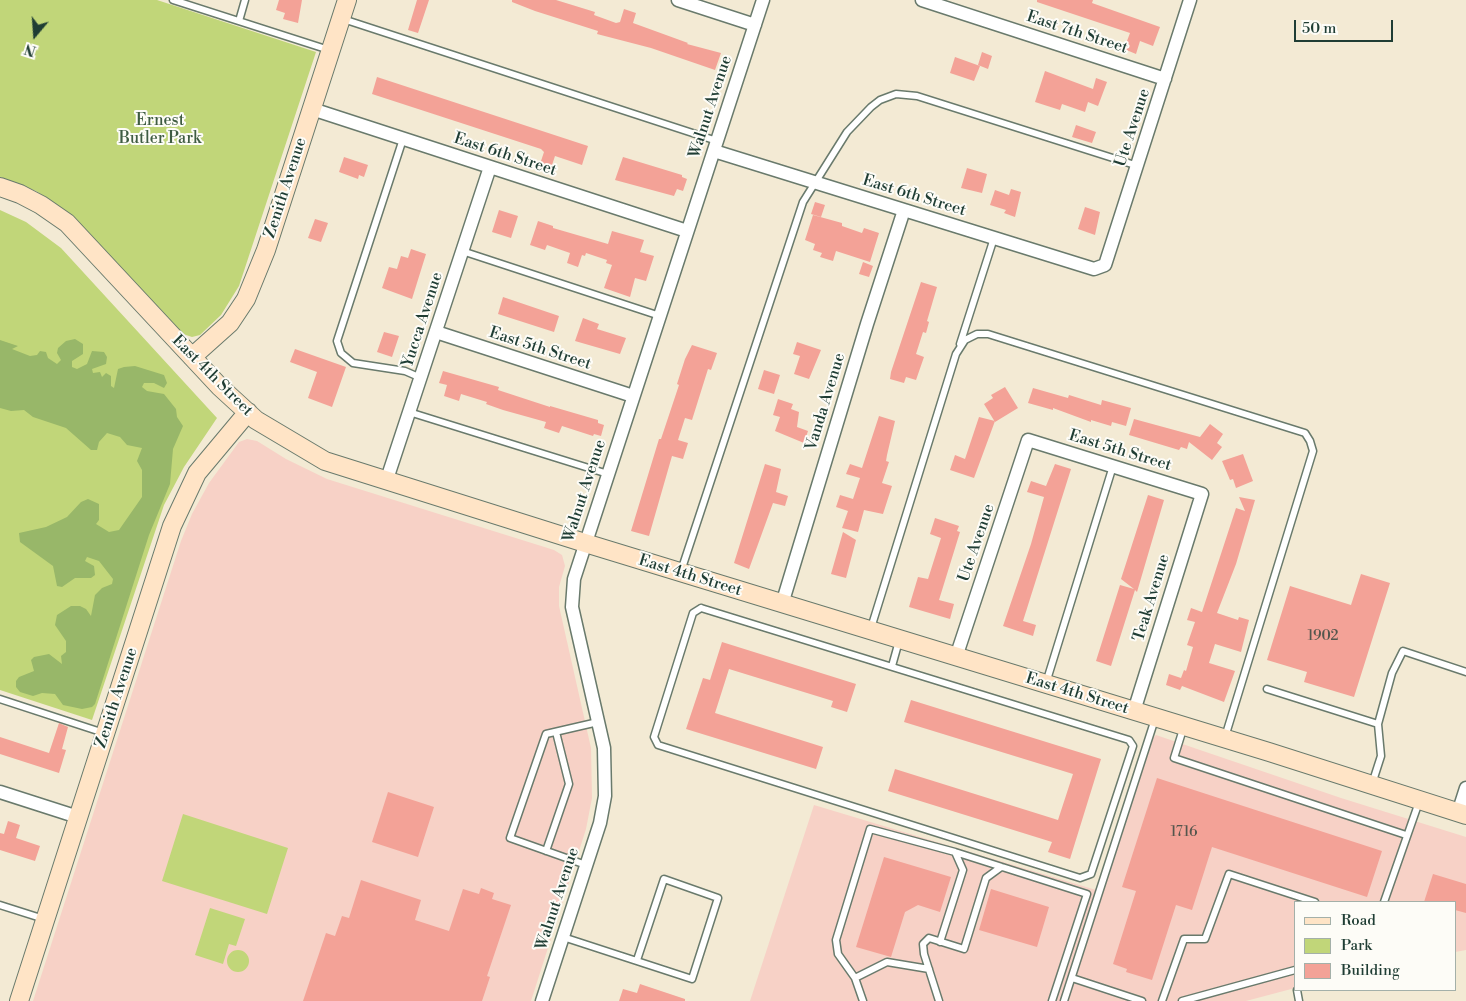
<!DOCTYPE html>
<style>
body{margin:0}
#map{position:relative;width:1466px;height:1001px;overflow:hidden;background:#f3ead4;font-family:"Libre Bodoni",serif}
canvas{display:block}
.legend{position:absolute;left:1294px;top:901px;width:162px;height:90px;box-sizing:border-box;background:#fdfcf7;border:1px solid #a4b0a9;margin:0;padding:6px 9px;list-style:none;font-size:15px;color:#1f3d34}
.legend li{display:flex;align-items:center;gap:10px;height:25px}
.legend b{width:25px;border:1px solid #a4b0a9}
.north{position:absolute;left:10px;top:10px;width:50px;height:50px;-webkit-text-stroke:4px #fdfcf7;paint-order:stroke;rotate:198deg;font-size:14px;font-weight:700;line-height:20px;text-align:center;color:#1f3d34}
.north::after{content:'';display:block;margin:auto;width:18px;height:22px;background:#1f3d34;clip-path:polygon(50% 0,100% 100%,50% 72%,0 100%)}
.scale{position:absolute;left:1294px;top:20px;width:99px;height:22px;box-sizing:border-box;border:2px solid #1f3d34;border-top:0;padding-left:6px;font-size:15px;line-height:18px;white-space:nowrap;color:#1f3d34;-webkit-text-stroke:4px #fdfcf7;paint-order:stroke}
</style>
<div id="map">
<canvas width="1466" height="1001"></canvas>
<ul class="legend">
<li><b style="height:6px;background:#ffe4c6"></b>Road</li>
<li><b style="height:14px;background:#c1d679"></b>Park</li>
<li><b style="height:14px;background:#f3a297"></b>Building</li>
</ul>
<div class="north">N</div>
<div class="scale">50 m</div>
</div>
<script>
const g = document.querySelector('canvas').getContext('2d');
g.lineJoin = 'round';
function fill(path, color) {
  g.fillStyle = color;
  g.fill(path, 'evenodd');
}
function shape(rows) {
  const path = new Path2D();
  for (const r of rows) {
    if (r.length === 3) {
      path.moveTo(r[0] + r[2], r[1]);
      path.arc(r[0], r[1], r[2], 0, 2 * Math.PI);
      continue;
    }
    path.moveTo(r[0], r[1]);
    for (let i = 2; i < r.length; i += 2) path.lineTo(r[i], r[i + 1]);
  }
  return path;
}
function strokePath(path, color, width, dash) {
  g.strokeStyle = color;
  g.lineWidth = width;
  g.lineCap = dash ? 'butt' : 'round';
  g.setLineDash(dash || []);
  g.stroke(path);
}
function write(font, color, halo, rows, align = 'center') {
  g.font = font + ' "Libre Bodoni",serif';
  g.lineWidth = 4;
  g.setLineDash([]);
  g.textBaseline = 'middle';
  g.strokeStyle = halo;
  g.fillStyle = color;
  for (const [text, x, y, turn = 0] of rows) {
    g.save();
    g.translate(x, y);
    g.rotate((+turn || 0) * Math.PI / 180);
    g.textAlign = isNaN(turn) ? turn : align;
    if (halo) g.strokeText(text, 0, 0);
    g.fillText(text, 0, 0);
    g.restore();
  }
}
const built = shape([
 [247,439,257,441,286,459,327,479,554,550,562,555,565,566,559,587,559,606,591,748,592,798,586,829,531,1001,33,1001,181,541,192,514,209,483,239,442],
 [1156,735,1341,798,1466,837,1466,950,1455,952,1455,902,1295,902,1295,988,1246,1001,1068,1001,1152,739],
 [814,805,1096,890,1061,1001,750,1001]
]);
const green = shape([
 [0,0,157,0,316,52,239,286,221,315,200,335,192,337,183,334,86,230,60,207,36,191,0,177],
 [0,210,26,222,61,248,217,418,184,467,164,505,92,720,0,690],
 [183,814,288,848,267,914,162,881],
 [210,908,245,919,236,946,229,944,223,964,195,955],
 [238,961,11]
]);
const forest = shape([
 [75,339,83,344,83,354,72,361,72,367,77,369,87,364,92,351,104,352,107,357,106,364,92,369,93,373,100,372,102,377,106,373,111,376,111,386,114,388,118,369,124,367,135,366,164,375,167,383,164,388,154,383,144,383,142,387,147,391,164,394,176,409,177,417,183,426,173,449,170,484,149,535,95,704,92,707,82,709,63,705,55,694,42,693,33,696,20,692,16,687,16,681,19,677,34,671,31,660,34,657,49,654,62,664,61,656,66,652,66,641,55,625,57,615,71,606,80,606,86,609,91,616,95,595,102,588,112,584,113,579,99,561,87,557,85,561,94,566,95,575,91,578,75,578,62,587,57,586,53,566,20,542,19,533,46,527,67,517,81,502,88,499,99,504,99,520,96,524,109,532,119,530,142,497,142,470,137,461,142,448,127,445,120,437,107,433,99,442,97,450,91,450,66,428,33,417,24,410,11,411,0,408,0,340,18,346,12,349,30,356,37,355,40,351,46,352,48,358,57,364,61,360,57,353,58,348,66,341]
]);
const building = shape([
 [279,0,302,0,298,23,283,19,285,13,276,10],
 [417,0,429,0,418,33,408,30],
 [512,0,556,0,595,12,594,15,616,23,620,22,624,9,636,13,633,23,688,43,687,44,721,53,715,70,651,48,597,34,598,31,535,11,512,2],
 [1037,0,1093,0,1092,3,1160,27,1153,46,1140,41,1136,54,1124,49,1130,33,1037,2],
 [982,52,992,56,988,69,978,65],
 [955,57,980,66,974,81,950,73],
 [1045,71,1093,89,1096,78,1107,82,1098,106,1088,102,1085,112,1062,104,1060,110,1035,102],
 [377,77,588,146,582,165,555,156,551,168,540,164,544,152,541,149,372,94],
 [1076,125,1096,132,1092,143,1072,137],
 [344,157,368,165,364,177,359,175,358,179,339,172],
 [623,157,682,175,682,177,687,179,683,191,677,189,674,196,615,180],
 [967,168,987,174,982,193,961,188],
 [1011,189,1021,192,1015,217,1004,213,1006,210,990,205,995,190,1009,195],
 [815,202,825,205,821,217,811,214],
 [1085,207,1100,212,1095,235,1078,229],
 [499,210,518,216,511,238,492,232],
 [813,215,842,223,842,226,862,233,864,228,879,233,870,262,836,251,833,261,820,257,822,253,813,250,815,244,805,240],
 [315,219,328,223,321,242,308,238],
 [538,221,553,226,553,228,608,244,612,231,644,240,640,252,654,256,646,281,635,278,630,297,604,288,612,265,606,263,607,260,586,253,585,256,582,255,578,267,567,263,570,253,547,245,545,250,530,245],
 [411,249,426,254,412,299,382,288,389,267,397,269,401,256,408,258],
 [863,262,873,266,869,277,859,274],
 [921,282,937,287,927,321,929,322,926,333,923,332,916,354,924,357,916,380,906,377,904,383,890,379,891,372],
 [503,297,559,316,554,332,498,314],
 [583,318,599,324,597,329,626,338,620,354,575,341],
 [384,332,399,336,392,357,377,352],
 [797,342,821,350,809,379,794,374,800,356,793,354],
 [692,345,717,353,711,370,708,369,692,420,685,418,678,440,688,443,683,459,672,456,649,536,631,531,659,439,661,439,679,385,677,384,685,359],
 [295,349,346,367,332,407,308,398,317,372,290,362],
 [764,370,780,375,774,394,758,389],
 [443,371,499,387,498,390,550,407,550,406,598,420,598,423,604,425,601,436,594,434,593,436,562,426,559,433,544,428,546,422,503,410,486,404,487,402,461,394,459,401,444,396,447,385,439,383],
 [1005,387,1018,408,995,422,984,404,993,398,991,395],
 [1033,388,1068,398,1069,395,1101,405,1102,400,1131,408,1126,426,1112,422,1111,426,1091,420,1091,422,1053,408,1053,410,1028,403],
 [778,399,793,404,791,409,799,412,797,427,808,431,804,443,775,431,780,417,773,415],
 [879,416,895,421,887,455,886,461,889,462,882,483,892,486,883,514,864,510,858,532,842,528,848,511,836,507,840,495,853,499,860,478,846,474,850,464,862,468],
 [979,417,995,421,974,478,950,470,955,455,965,459],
 [1134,419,1200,437,1210,424,1223,434,1217,443,1222,447,1212,460,1189,442,1187,449,1181,447,1179,450,1129,435],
 [1243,454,1253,481,1236,488,1233,479,1230,480,1222,461],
 [765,464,781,469,776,492,788,496,785,506,773,503,749,569,734,563],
 [1055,464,1071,469,1023,621,1036,625,1033,636,1003,626,1031,544,1044,497,1027,492,1031,481,1046,486],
 [1148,495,1164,500,1137,592,1135,590,1111,666,1096,661,1120,585,1134,589,1121,579],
 [1239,497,1255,500,1236,564,1217,613,1238,620,1239,617,1249,620,1241,652,1215,644,1209,663,1235,671,1224,702,1182,686,1180,690,1166,685,1169,674,1181,678,1184,670,1186,671,1193,647,1187,645,1195,622,1187,620,1191,608,1202,612,1236,508,1245,511],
 [935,518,959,526,957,531,960,532,939,600,954,604,950,619,909,607,918,577,928,579,941,538,930,534],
 [843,532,856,540,846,578,831,574],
 [1361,574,1390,583,1354,697,1304,682,1307,672,1267,660,1290,586,1351,605],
 [722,642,856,684,847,712,831,707,833,701,729,669,715,713,823,747,816,769,686,729,703,678,710,680],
 [911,700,1101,759,1070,859,1048,852,1052,842,888,791,895,769,1058,820,1073,774,904,722],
 [59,723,68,727,62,749,66,750,59,773,0,754,0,737,49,753],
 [1157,778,1382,851,1367,897,1212,847,1192,910,1176,905,1152,980,1126,972,1127,969,1113,964,1136,891,1122,887],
 [388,792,434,807,418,857,372,842],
 [8,821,20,825,16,838,40,846,35,861,0,850,0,833,4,834],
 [884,857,951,877,940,912,918,905,905,912,891,957,856,947],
 [1433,874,1466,884,1466,913,1455,910,1455,902,1424,902],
 [361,880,421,900,415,920,449,931,463,889,479,894,481,888,494,893,492,899,511,905,487,976,490,977,482,1001,303,1001,326,933,335,936,342,916,349,918],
 [991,889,1049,907,1037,947,979,930],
 [640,984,685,999,685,1001,619,1001,623,989,637,993]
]);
const lane = shape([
 [173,0,329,50],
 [343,19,717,141],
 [239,21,245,0],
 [403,139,337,341,341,353,353,363,405,371,421,378],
 [462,251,660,316],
 [960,344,994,238],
 [409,412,608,474],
 [681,571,803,202,847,132,871,107,880,100,896,94,917,96,1138,166],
 [701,608,1129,740,1133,746,1091,874,1080,878,658,745,654,737,693,613,701,608],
 [871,628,956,354,965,340,977,334,988,334,1305,433,1310,441,1313,451,1225,737],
 [892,666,899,641],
 [1046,683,1113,466],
 [1267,689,1378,724],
 [0,699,104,733],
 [1184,726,1174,758,1406,835],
 [1372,784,1381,756,1378,724,1392,673,1403,651,1466,672],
 [546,851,569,784,556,732],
 [586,865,510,838,546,734,598,722],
 [1384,902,1419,802],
 [0,905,44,919],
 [563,937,692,979,718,898,664,879,637,960],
 [940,942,963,870,955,852],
 [855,978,887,962,929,969],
 [1072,978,1142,1001],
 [1297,990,1299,1001],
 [863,1001,855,978,838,954,836,940,870,829,955,852,1087,894,1052,1001],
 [939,1001,924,954,923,944,929,938,964,949,986,878,1001,867],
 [1064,1001,1155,719],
 [1162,1001,1184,939,1205,939,1229,874,1315,902],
 [1182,1001,1295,970]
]);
const street = shape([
 [678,0,755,25],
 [922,0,1165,79],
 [312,109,687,231],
 [714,151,1094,269,1105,265,1190,0],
 [436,332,633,396],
 [386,482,490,167],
 [782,604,867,324,904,210],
 [956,657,1028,440,1202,494,1134,711],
 [0,792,78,817],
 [1458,813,1466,788],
 [542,1001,600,823,605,796,604,748,572,607,574,579,763,0]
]);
const secondary = shape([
 [0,187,20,194,41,205,67,223,220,387,256,420,325,461,585,543,1269,752,1466,815],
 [192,357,230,323,246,299,266,250,347,0],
 [19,1001,172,526,197,473,248,412]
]);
const numberNames = [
 ["1902",1323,637],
 ["1716",1184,833]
];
const streetNames = [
 ["East 7th Street",1077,33,18],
 ["Walnut Avenue",711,107,-72],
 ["Ute Avenue",1133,128,-72],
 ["East 6th Street",505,155,18],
 ["Zenith Avenue",286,188,-72],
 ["East 6th Street",914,196,17],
 ["Yucca Avenue",423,320,-72],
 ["East 5th Street",540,349,18],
 ["East 4th Street",212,376,45],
 ["Vanda Avenue",826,402,-73],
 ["East 5th Street",1120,451,17],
 ["Walnut Avenue",585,491,-72],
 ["Ute Avenue",977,543,-71],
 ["East 4th Street",690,576,17],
 ["Teak Avenue",1152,598,-73],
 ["East 4th Street",1077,694,17],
 ["Zenith Avenue",117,698,-72],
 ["Walnut Avenue",558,899,-72]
];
const parkNames = [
 ["Ernest",160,121],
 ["Butler Park",160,139]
];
fill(built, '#f7d1c6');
fill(green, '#c1d679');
fill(forest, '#98b769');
fill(building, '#f3a297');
strokePath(lane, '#697a6c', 9);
strokePath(street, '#697a6c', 15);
strokePath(secondary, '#697a6c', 20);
strokePath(lane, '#fff', 6);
strokePath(street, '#fff', 12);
strokePath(secondary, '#ffe4c6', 18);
write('14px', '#54564d', null, numberNames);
write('16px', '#1f3d34', '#fdfcf7', streetNames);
write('16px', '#3f5c42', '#fdfcf7', parkNames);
</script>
